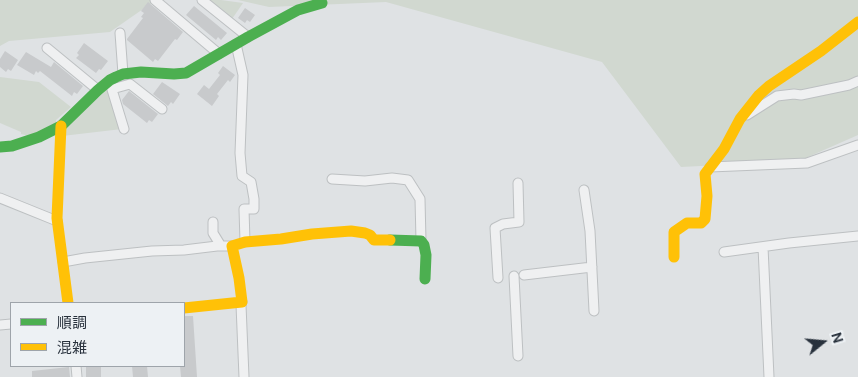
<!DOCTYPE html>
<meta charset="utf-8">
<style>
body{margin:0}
#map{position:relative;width:858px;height:377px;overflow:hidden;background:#dfe2e4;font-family:"DM Sans","Noto Sans JP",sans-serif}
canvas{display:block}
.legend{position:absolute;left:10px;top:302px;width:175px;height:65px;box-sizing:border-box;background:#edf1f4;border:1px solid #9ea4aa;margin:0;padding:6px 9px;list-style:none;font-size:15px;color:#28313c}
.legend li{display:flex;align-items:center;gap:10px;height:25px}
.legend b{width:25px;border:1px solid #9ea4aa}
.north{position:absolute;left:798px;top:317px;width:50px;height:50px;-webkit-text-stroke:4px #edf1f4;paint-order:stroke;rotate:73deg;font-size:14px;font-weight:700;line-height:20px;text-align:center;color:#28313c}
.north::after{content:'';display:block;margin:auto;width:18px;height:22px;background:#28313c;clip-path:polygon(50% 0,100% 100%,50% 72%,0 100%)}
</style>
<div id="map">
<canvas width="858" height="377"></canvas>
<ul class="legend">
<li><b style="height:6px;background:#4caf50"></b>順調</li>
<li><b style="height:6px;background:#ffc107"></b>混雑</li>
</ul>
<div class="north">N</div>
</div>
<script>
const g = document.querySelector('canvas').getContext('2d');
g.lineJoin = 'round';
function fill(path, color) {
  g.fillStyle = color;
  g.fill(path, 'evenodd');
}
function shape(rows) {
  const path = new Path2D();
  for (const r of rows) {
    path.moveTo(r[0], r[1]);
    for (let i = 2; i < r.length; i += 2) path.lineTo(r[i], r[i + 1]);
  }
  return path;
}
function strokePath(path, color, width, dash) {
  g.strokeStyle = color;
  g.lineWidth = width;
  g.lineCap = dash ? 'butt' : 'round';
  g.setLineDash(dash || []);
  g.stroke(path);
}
const green = shape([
 [0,0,156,0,110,32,9,41,0,46],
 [209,0,221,0,243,3,232,19],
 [238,0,858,0,858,135,799,161,681,167,602,62,386,2,269,7],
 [0,77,39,82,71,107,56,120,56,123,29,136,21,134,21,132,0,123],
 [109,88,122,129,62,136,62,130]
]);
const building = shape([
 [148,2,183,32,177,40,175,39,158,61,155,59,153,62,127,40,127,39,143,18,141,17,144,13,141,11],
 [194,6,227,33,221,40,218,37,216,40,186,15],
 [245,8,255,15,250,22,247,20,245,23,238,18],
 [84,43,108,61,101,70,99,69,96,73,76,58,79,55,77,53],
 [5,51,18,60,11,71,8,69,6,72,0,67,0,59],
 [26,52,51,67,54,62,83,86,77,94,74,92,72,96,40,71,38,73,36,71,34,75,17,65],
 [223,66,235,75,230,82,228,80,217,94,219,96,212,106,197,94,204,85,209,89,220,75,218,73],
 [162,82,180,94,173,104,171,102,168,106,153,94],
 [129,91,158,114,152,122,149,120,147,123,123,104,122,100],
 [184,316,193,316,197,377,181,377,180,366,184,366],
 [86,366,101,366,101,377,86,377],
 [132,366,147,366,148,377,133,377],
 [69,367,70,377,32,377,32,371]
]);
const street = shape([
 [155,0,219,54],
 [202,0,248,37],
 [120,33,123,74],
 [236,44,243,75,240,153,242,176,251,182,254,199,254,209,244,209,245,242],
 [47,48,98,90],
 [110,83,124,129],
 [112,89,130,84,162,109],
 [747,115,777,96,794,94,801,95,849,85,858,81],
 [710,167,807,163,858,145],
 [332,179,365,181,392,178,408,180,420,199,421,241],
 [584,190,590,231,594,311],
 [0,198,57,221],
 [213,222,213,233,221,246],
 [763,247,769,377],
 [724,252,789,243,858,236],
 [63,262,85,258,152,251,184,250,217,246,232,246],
 [524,275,592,267],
 [514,276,518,356],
 [498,278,495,228,503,224,519,222,518,183],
 [242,302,241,305,244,377],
 [0,325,11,324],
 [76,366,77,377]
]);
const fast = shape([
 [0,147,12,146,39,137,61,126,98,90,110,80,116,77,123,74,141,72,174,74,186,73,248,37,298,10,322,3],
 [390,240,421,241,424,245,426,255,425,279]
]);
const slow = shape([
 [61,126,57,218,68,303],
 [674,257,674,232,687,223,701,223,705,219,707,196,705,174,724,149,740,119,759,95,769,86,821,51,858,22],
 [184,308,242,302,239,278,232,246,245,242,281,239,312,234,351,231,365,233,370,235,374,240,390,240]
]);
fill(green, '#d1d8d0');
fill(building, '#c8cacc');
strokePath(street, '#bdc0c2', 11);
strokePath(street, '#eff0f1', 9);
strokePath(fast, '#4caf50', 11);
strokePath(slow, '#ffc107', 11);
</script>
